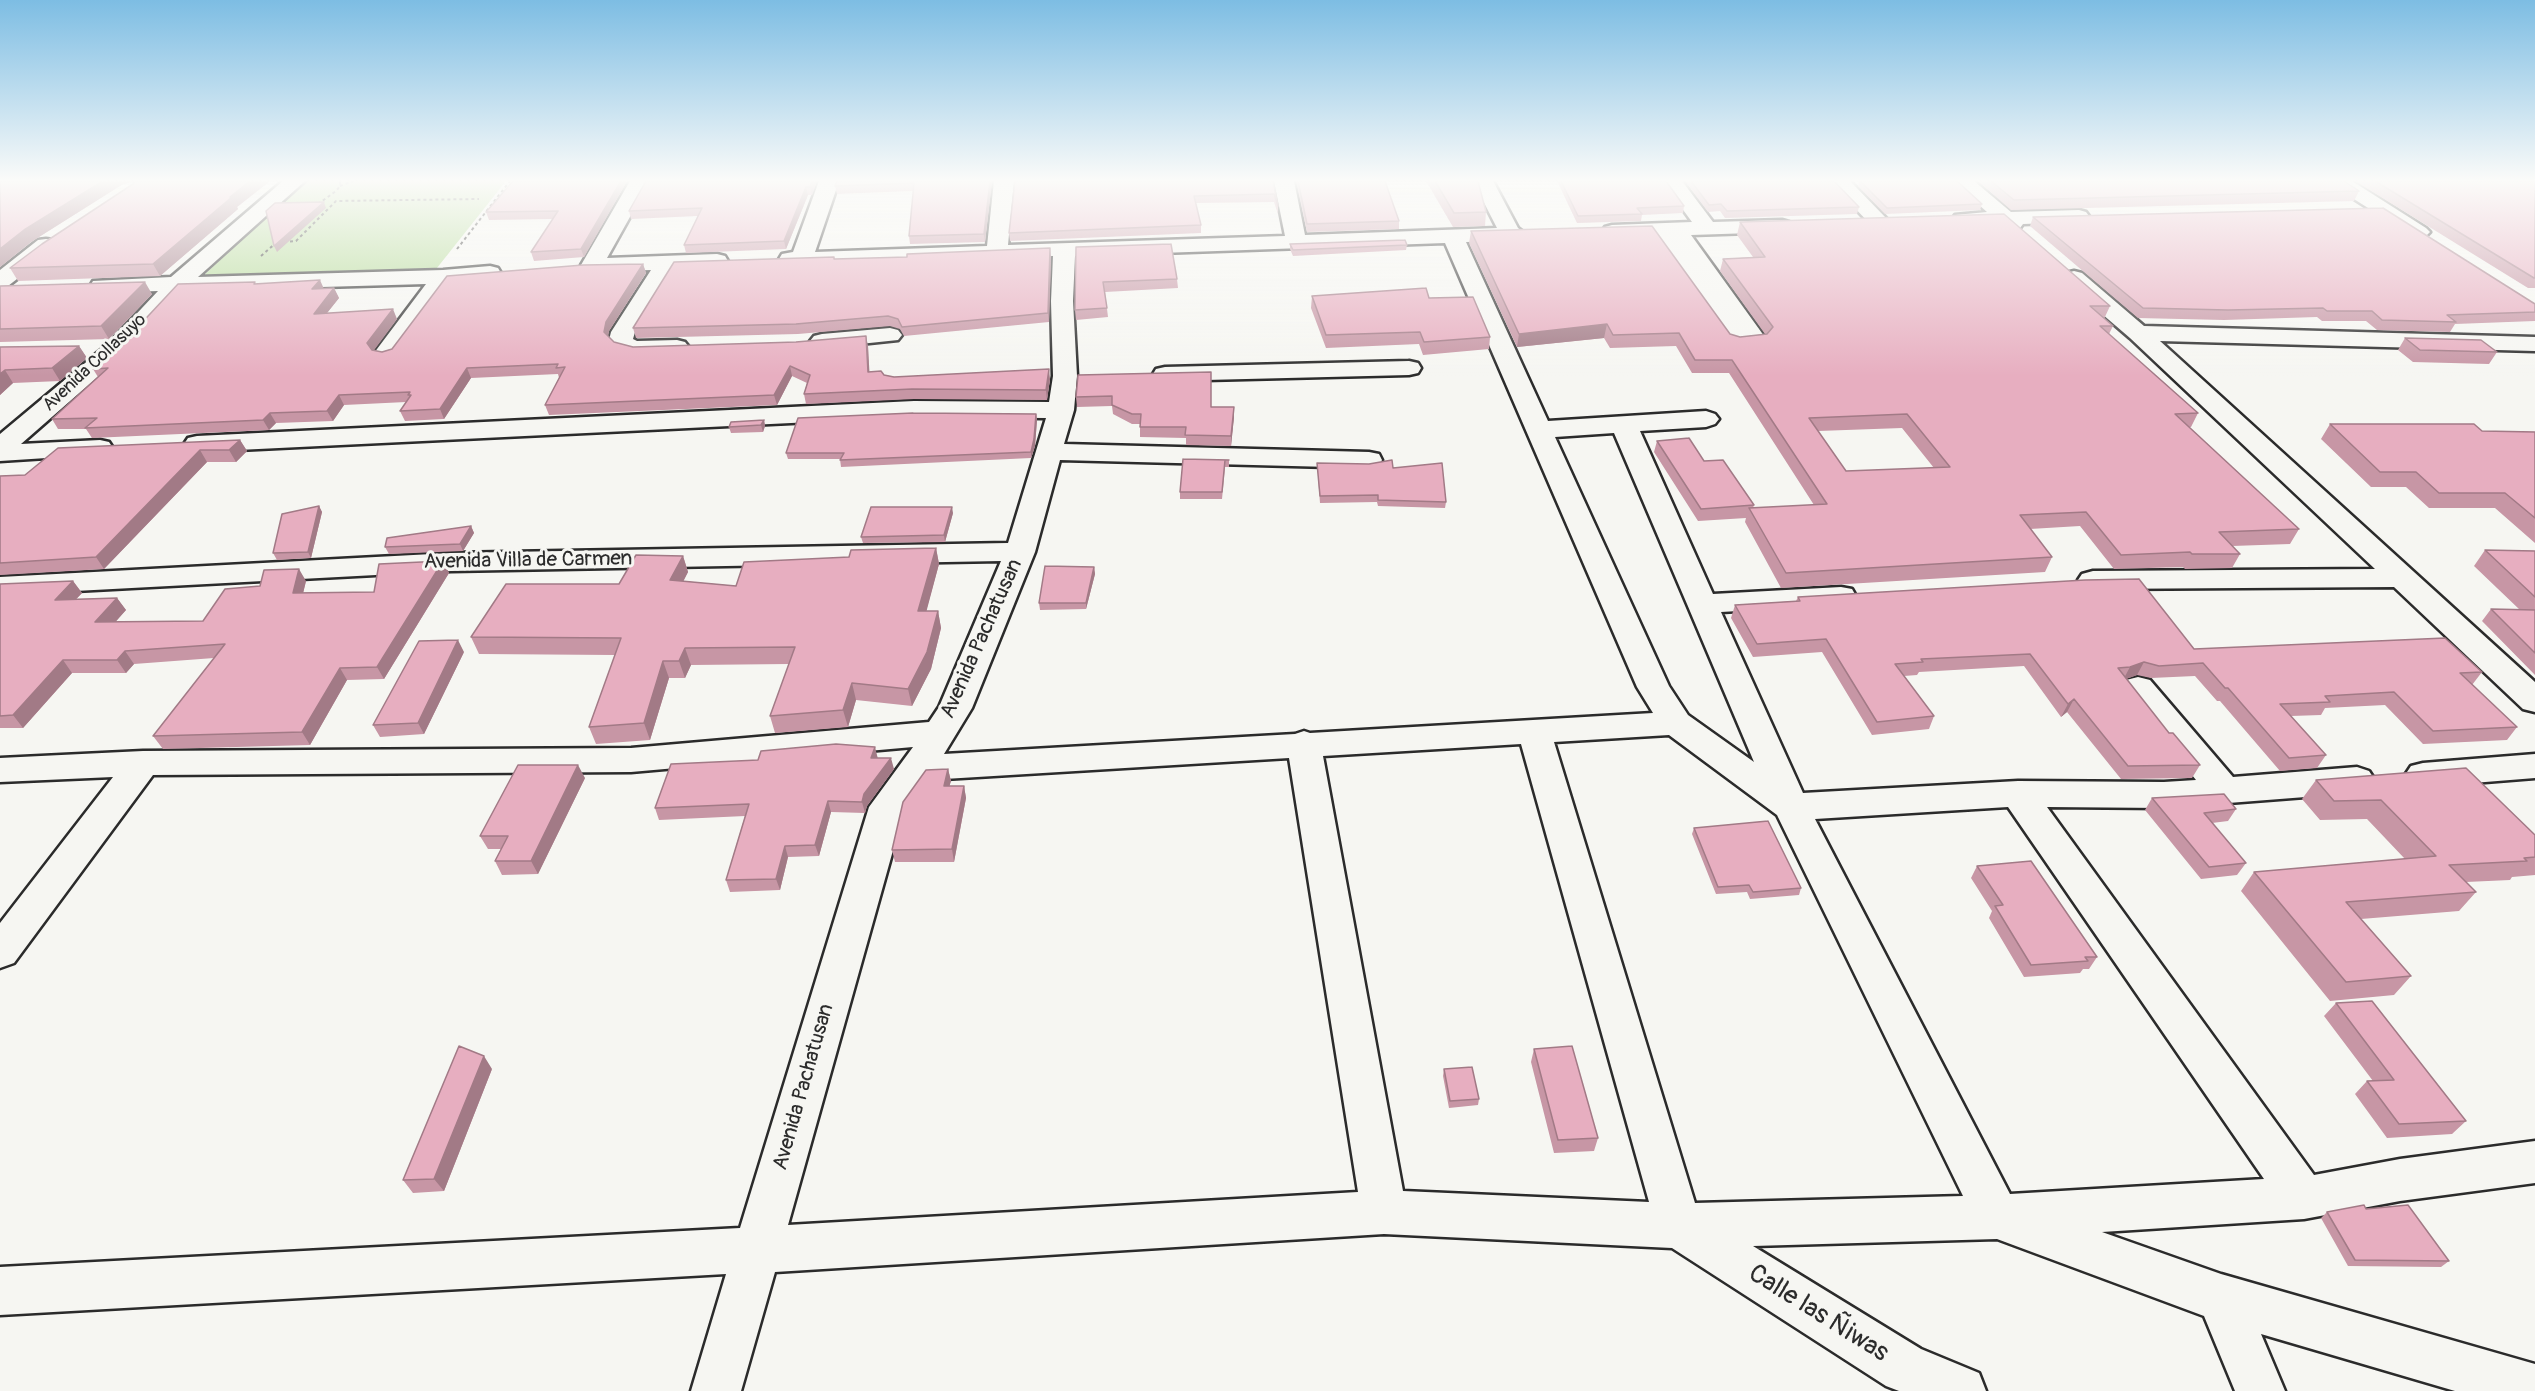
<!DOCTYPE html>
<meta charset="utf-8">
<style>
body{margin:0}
canvas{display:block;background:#f6f6f2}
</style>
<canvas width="2535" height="1391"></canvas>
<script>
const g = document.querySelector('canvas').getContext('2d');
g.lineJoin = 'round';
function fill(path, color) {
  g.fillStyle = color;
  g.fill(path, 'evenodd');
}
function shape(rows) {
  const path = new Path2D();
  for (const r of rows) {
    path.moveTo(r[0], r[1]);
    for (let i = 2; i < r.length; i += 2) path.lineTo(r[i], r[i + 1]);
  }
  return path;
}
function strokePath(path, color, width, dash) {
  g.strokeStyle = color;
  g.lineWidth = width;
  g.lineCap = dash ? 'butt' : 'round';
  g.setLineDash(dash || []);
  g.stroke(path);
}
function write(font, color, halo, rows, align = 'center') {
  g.font = font + ' Pangolin,sans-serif';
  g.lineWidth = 6;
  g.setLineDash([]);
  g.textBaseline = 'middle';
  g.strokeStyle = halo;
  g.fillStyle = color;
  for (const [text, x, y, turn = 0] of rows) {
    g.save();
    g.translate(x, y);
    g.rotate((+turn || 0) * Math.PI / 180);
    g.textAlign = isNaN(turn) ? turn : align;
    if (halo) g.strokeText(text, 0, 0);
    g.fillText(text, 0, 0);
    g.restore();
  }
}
const green = shape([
 [304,181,506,181,433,273,201,278]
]);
const path = shape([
 [340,186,353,181],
 [318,204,336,191,340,186,340,181],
 [284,242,296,241,336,201,479,199],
 [457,249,510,181],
 [261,256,277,242]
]);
const minor = shape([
 [283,181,305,181,198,277,443,270,490,266,498,268,501,273,498,278,490,280,450,283,395,358,386,360,377,358,374,353,426,284,183,291,125,353,21,444,100,440,109,442,113,448,109,454,0,461,0,434,109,343,158,291,101,293,93,291,90,286,93,281,171,277,283,181],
 [630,181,650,181,607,258,717,254,725,256,728,261,725,266,717,268,673,269,635,332,633,339,637,341,677,340,685,342,689,347,685,352,636,355,618,350,609,340,611,332,651,270,592,272,584,270,581,265,630,181],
 [819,181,839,181,815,252,987,246,994,181,1014,181,1008,245,1285,236,1274,181,1294,181,1305,235,1497,228,1473,181,1493,181,1518,228,1526,234,1522,238,1511,241,1466,242,1548,421,1706,411,1715,414,1719,419,1715,424,1706,427,1640,431,1713,594,1841,587,1852,589,1856,596,1852,603,1841,605,1721,612,1803,793,2018,781,2164,782,2196,780,2122,688,2126,680,2138,677,2150,680,2233,777,2357,767,2369,771,2375,780,2369,789,2357,793,2164,808,2047,807,2314,1175,2400,1159,2535,1141,2535,1183,2400,1201,2304,1219,2102,1232,2221,1274,2535,1364,2535,1391,2455,1391,2261,1334,2285,1391,2235,1391,2204,1316,1997,1239,1753,1246,1921,1349,1979,1373,1986,1391,1899,1391,1886,1386,1672,1248,1384,1234,775,1272,741,1391,691,1391,726,1274,0,1315,0,1267,740,1228,869,807,913,747,631,772,153,775,14,963,0,968,0,923,113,777,0,782,0,758,143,751,631,748,929,722,939,707,1001,561,451,571,0,595,0,577,451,553,1008,543,1046,418,914,417,197,452,188,450,184,444,188,438,197,436,914,401,1049,402,1053,376,1051,301,1053,256,790,266,782,264,779,259,782,254,793,252,819,181],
 [1445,243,1637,687,1653,713,1310,733,1304,731,1295,734,944,754,972,708,1035,552,1060,460,1369,468,1379,466,1382,460,1379,454,1369,452,1064,444,1074,410,1077,376,1073,301,1075,256,1445,243],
 [1614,433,1687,604,1754,762,1688,715,1669,686,1555,437,1614,433],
 [1669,735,1777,815,1963,1196,1695,1203,1554,742,1669,735],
 [1521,744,1649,1202,1403,1191,1323,756,1521,744],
 [1289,758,1358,1192,788,1225,904,811,928,780,1289,758],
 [2008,807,2264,1179,2010,1194,1815,819,2008,807],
 [1662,181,1682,181,1713,222,1782,220,1789,222,1792,226,1789,230,1782,232,1691,235,1767,340,1763,345,1737,348,1729,346,1652,236,1612,237,1605,235,1602,231,1605,227,1612,225,1692,222,1662,181],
 [1829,181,1850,181,1887,219,1890,223,1887,227,1880,229,1873,227,1829,181],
 [1952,181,1974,181,2011,212,2079,210,2086,212,2089,216,2086,220,2079,222,2023,224,2020,228,2013,230,2001,224,1955,223,1952,219,1955,215,1987,212,1952,181],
 [2329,181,2352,181,2426,228,2430,232,2426,236,2419,238,2412,236,2332,185,2329,181],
 [46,239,54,240,57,245,54,250,8,286,0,288,0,270,38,240,46,239],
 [2074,271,2082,273,2144,326,2535,337,2535,351,2160,341,2535,682,2535,712,2523,709,2394,587,2093,589,2082,586,2078,580,2082,574,2093,571,2375,569,2130,338,2066,283,2063,278,2066,273,2074,271],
 [890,328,898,330,902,335,898,340,822,348,814,346,810,341,814,336,822,334,890,328],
 [1409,361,1418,363,1421,368,1418,373,1409,375,1165,381,1156,379,1153,374,1156,369,1165,367,1409,361],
 [2535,754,2535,778,2423,787,2411,784,2405,775,2411,766,2423,763,2535,754]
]);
const wall = shape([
 [0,181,270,181,237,207,238,209,160,276,18,281,10,268,133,184,134,182,132,182,123,184,31,242,0,267],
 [627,181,584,257,534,261,531,252,553,219,489,220,486,212],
 [817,181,812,195,808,195,786,249,686,253,684,245,698,216,631,219,629,211],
 [992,181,985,242,910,244,909,236,913,191,837,194,835,186],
 [1015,181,1273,181,1278,206,1278,214,1274,202,1196,203,1201,225,1201,233,1010,241,1009,233],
 [1296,181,1385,181,1399,221,1399,229,1307,232],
 [1426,181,1478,181,1486,212,1485,226,1453,227],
 [1557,181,1666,181,1684,206,1683,213,1642,215,1641,221,1577,223],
 [1685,181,1834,181,1859,207,1857,214,1725,218,1720,211,1708,212],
 [1859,181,1957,181,1982,204,1980,210,1885,214,1858,186],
 [1980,181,2344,181,2359,191,2354,201,2011,210,1979,182],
 [2355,181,2535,181,2535,288,2528,288],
 [2033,217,2535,304,2535,321,2455,324,2450,332,2377,330,2366,321,2322,321,2317,317,2224,320,2138,318,2030,226],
 [1740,222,2110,306,2104,319,2113,326,2109,334,2198,413,2191,427,2189,427,2299,529,2290,544,2232,546,2240,554,2232,568,2185,569,2183,567,2114,569,2080,526,2030,529,2052,557,2045,572,1781,588,1745,522,1746,518,1698,521,1654,452,1657,441,1704,461,1754,505,1753,508,1814,505,1729,373,1692,373,1676,346,1610,348,1604,338,1517,347,1469,243,1471,231,1730,334,1740,337,1765,334,1720,271,1723,259,1753,257,1737,235],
 [1902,428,1934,468,1846,471,1818,431],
 [1290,244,1407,245,1406,250,1293,256,1290,249],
 [1076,247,1177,279,1178,288,1105,292,1108,317,1076,320,1075,310],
 [1051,257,1049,322,904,336,900,329,890,326,798,334,636,338,633,328,835,259],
 [643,264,646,273,609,331,608,336,614,342,633,347,868,346,869,372,894,377,1050,379,1047,400,914,399,806,404,804,394,807,383,792,376,777,405,549,415,545,405,559,378,558,374,471,378,444,419,405,421,400,411,406,402,344,405,333,421,276,423,269,430,92,438,86,429,58,429,52,419,98,377,93,369,257,284,324,289,334,288,339,298,327,313,397,319,373,351,382,352],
 [0,286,152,294,109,339,0,342],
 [1312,296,1429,298,1490,337,1489,349,1423,355,1419,344,1326,348,1311,308],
 [2405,338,2497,352,2489,364,2413,362,2398,350],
 [79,346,87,358,60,381,13,383,0,395,0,347],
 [1078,375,1212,407,1234,417,1231,446,1186,445,1186,438,1140,437,1140,424,1132,424,1113,414,1112,406,1077,407,1076,397],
 [1036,414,1037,420,1035,446,1031,458,841,467,840,459,788,459,786,453],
 [764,420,765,426,763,432,731,433,729,427],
 [2330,424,2482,431,2535,432,2535,543,2495,508,2429,508,2406,487,2371,487,2321,439],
 [240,440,247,451,236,462,207,462,104,569,0,575,0,476,25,475],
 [1183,459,1229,460,1229,467,1225,467,1222,499,1180,499,1180,492],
 [1317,463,1393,468,1446,502,1445,508,1378,506,1377,502,1320,503],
 [319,506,322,512,311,558,277,560,273,553],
 [953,513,945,542,863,543,861,537],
 [471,526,474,533,463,551,389,554,385,547],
 [936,548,939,564,926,611,938,611,941,628,931,669,912,706,856,700,848,727,775,733,770,716,789,664,691,665,685,678,669,678,650,740,596,744,589,727,615,655,479,654,471,637,619,584,683,556,688,572,683,581,736,586,849,557],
 [2485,550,2535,551,2535,675,2482,621,2491,609,2520,610,2474,566],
 [443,561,449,573,384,679,347,680,310,745,163,749,153,736,214,658,134,664,126,673,72,673,23,728,0,728,0,584,73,581,82,593,76,599,117,598,126,610,115,622,203,621,260,586,306,581,303,593,374,592],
 [1094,567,1095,574,1086,609,1040,610,1039,603],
 [1798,597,2194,649,2482,672,2472,685,2517,727,2507,740,2423,744,2385,705,2325,708,2321,715,2291,716,2326,755,2317,768,2280,771,2220,701,2217,701,2195,676,2151,678,2137,675,2126,679,2169,733,2200,765,2192,778,2121,779,2067,712,2061,717,2024,666,1919,672,1917,675,1904,676,1934,716,1929,729,1872,735,1822,652,1753,657,1731,618,1735,605,1796,601],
 [464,652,424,734,380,737,373,725],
 [878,758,894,769,867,806,865,813,831,812,819,856,788,857,780,890,730,892,726,880,745,816,659,820,655,808],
 [948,769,951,781,949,786,964,786,966,798,954,862,895,862,892,850],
 [585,778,538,874,502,875,495,861,501,849,488,849,480,836],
 [2316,780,2535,835,2535,875,2512,877,2510,880,2466,882,2476,892,2459,911,2361,919,2411,976,2394,995,2330,1001,2241,891,2254,872,2405,859,2367,819,2320,820,2302,799],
 [2152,798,2236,809,2228,821,2212,823,2246,863,2237,875,2201,879,2145,810],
 [1694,828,1801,888,1799,895,1750,899,1747,892,1716,894,1692,834],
 [1977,866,2097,957,2089,969,2083,969,2080,973,2024,977,1989,918,1992,911,1971,878],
 [2336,1003,2466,1121,2452,1134,2387,1138,2355,1094,2367,1081,2373,1081,2324,1016],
 [1534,1049,1598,1138,1594,1151,1554,1153,1531,1062],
 [492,1069,444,1191,413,1193,403,1180],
 [1444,1069,1479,1099,1478,1105,1449,1108,1443,1076],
 [2366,1209,2449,1261,2441,1267,2348,1266,2321,1218,2327,1212]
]);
const shadedWall = shape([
 [103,181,131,181,132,182,123,184,31,242,0,267,0,249,24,230],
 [250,181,270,181,237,207,238,209,160,276,153,264,230,197],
 [621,181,627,181,584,257,581,249],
 [812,181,817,181,812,195,810,187],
 [990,181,992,181,985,242,984,234],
 [806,187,808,195,786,249,784,241],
 [324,202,326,208,277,252,274,246],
 [1050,248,1051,257,1049,322,1048,313],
 [643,264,646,273,609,331,607,342,604,332,606,322],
 [320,280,324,289,312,289],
 [145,282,152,294,109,339,101,326],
 [334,288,339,298,319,323,314,314],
 [393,309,397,319,372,353,367,343],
 [1607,324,1604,338,1517,347,1519,334],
 [866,336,868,346,870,382,868,372],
 [79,346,87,358,60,381,52,368],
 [790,366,792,376,777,405,774,395],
 [467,368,471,378,444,419,440,409],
 [1049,369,1050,379,1047,400,1046,390],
 [5,370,13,383,0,395,0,374],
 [339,395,344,405,333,421,327,411],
 [1234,407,1234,417,1231,446,1231,436],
 [270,413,276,423,269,430,263,420],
 [1036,414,1037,420,1035,446,1031,458,1031,452],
 [764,420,765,426,763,432,761,425],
 [240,440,247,451,236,462,229,450],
 [200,450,207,462,104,569,96,557],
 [319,506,322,512,311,558,308,552],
 [952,507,953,513,945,542,944,535],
 [471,526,474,533,463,551,460,544],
 [936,548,939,564,922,628,918,611],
 [683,556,688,572,676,596,670,580],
 [443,561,449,573,384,679,377,667],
 [1094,567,1095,574,1086,609,1086,603],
 [299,569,306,581,300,606,293,593],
 [73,581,82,593,64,612,55,600],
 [117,598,126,610,104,635,95,622],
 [938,611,941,628,931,669,912,706,908,689],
 [458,640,464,652,424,734,418,723],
 [685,648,691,665,685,678,679,661],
 [125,651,134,664,126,673,117,660],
 [63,660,72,673,23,728,13,715],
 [663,661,669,678,650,740,644,723],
 [2144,662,2137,675,2123,680,2130,667],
 [340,668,347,680,310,745,302,732],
 [852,683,856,700,848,727,843,710],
 [2074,699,2067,712,2061,717,2068,704],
 [875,747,878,759,871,758],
 [891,758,894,769,867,806,865,813,862,802,864,794],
 [578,765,585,778,538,874,531,861],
 [948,769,951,781,946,798,944,786],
 [964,786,966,798,954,862,952,849],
 [828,801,831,812,819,856,815,845],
 [785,846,788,857,780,890,776,879],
 [484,1056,492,1069,444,1191,434,1179]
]);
const building = shape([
 [0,181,103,181,24,230,0,249,0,181],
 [135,181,250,181,230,197,232,197,153,264,10,268,42,244,133,184,135,181],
 [513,181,621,181,581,249,531,252,558,211,486,212,513,181],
 [646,181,812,181,810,187,806,187,784,241,684,245,702,208,629,211,646,181],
 [837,181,990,181,984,234,909,236,914,183,835,186,837,181],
 [1015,181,1273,181,1278,206,1274,194,1194,196,1201,225,1009,233,1015,181],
 [1298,181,1385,181,1399,221,1307,224,1298,181],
 [1435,181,1478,181,1486,212,1454,213,1435,181],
 [1561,181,1666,181,1684,206,1637,208,1642,214,1578,216,1561,181],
 [1691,181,1834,181,1859,207,1727,211,1721,204,1709,205,1691,181],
 [1860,181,1957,181,1982,204,1887,208,1860,181],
 [1991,181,2344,181,2359,191,2014,200,1991,181],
 [2375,181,2535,181,2535,278,2534,278,2375,181],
 [324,202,274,246,266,211,275,203,324,202],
 [2383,208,2535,304,2535,312,2447,315,2456,322,2382,320,2372,311,2327,311,2323,308,2228,310,2143,308,2033,217,2383,208],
 [2004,214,2110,306,2090,306,2113,326,2100,326,2198,413,2175,414,2299,529,2219,532,2240,554,2192,554,2190,552,2121,555,2086,512,2020,515,2052,557,1786,573,1749,508,1827,504,1732,360,1695,360,1679,333,1613,335,1607,324,1519,334,1471,231,1652,226,1730,334,1740,337,1767,334,1773,327,1723,259,1765,257,1740,222,2004,214],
 [1907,414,1950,467,1846,471,1809,418,1907,414],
 [1405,240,1407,245,1293,250,1290,244,1405,240],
 [1171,244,1177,279,1103,282,1107,308,1075,310,1076,247,1171,244],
 [1050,248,1048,313,902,327,898,319,888,316,796,324,633,328,674,262,834,257,834,259,907,257,907,254,1050,248],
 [643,264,606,322,604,332,614,342,633,347,796,342,866,336,868,372,881,371,884,375,894,377,1049,369,1046,390,912,389,804,394,810,375,790,366,774,395,545,405,565,367,556,368,558,364,467,368,440,409,400,411,411,395,408,395,410,392,339,395,327,411,270,413,263,420,85,428,97,418,52,419,108,368,93,369,121,345,178,284,255,282,254,284,320,280,312,289,334,288,314,314,393,309,367,343,372,350,382,352,392,349,447,276,583,265,643,264],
 [145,282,101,326,0,329,0,286,145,282],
 [1426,288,1429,298,1473,297,1490,337,1424,342,1420,332,1326,335,1312,296,1426,288],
 [2405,338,2481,340,2497,352,2420,350,2405,338],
 [79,346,52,368,5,370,0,374,0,347,79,346],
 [1211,372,1211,407,1234,407,1231,436,1185,435,1186,427,1140,427,1141,414,1132,414,1112,405,1112,396,1076,397,1078,375,1211,372],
 [913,413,1036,414,1034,439,1031,452,840,460,844,453,786,453,798,418,913,413],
 [764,420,761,425,729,427,731,422,764,420],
 [2330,424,2474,424,2482,431,2535,432,2535,518,2505,493,2439,493,2416,472,2380,472,2330,424],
 [1689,438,1704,461,1723,460,1754,505,1701,509,1657,441,1689,438],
 [240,440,229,450,200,450,96,557,0,563,0,476,25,475,58,448,240,440],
 [1183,459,1229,460,1225,460,1222,492,1180,492,1183,459],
 [1392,460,1393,468,1442,463,1446,502,1378,500,1378,495,1320,496,1317,463,1369,464,1392,460],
 [319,506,308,552,273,553,282,514,319,506],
 [871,507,952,507,944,535,861,537,871,507],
 [471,526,460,544,385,547,387,538,471,526],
 [936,548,918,611,938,611,927,652,908,689,852,683,843,710,770,716,795,647,685,648,679,661,663,661,644,723,589,727,621,638,471,637,506,584,619,584,636,555,683,556,670,580,736,586,744,562,849,557,851,550,936,548],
 [2485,550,2535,551,2535,597,2485,550],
 [443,561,377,667,340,668,302,732,153,736,225,644,125,651,117,660,63,660,13,715,0,716,0,584,73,581,55,600,117,598,95,622,203,621,225,589,260,586,264,570,299,569,293,593,374,592,379,564,443,561],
 [1045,566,1094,567,1086,603,1039,603,1045,566],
 [2139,579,2194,649,2445,638,2482,672,2460,673,2517,727,2433,731,2394,692,2325,696,2330,702,2280,704,2326,755,2289,758,2228,688,2225,688,2203,663,2159,666,2144,662,2130,667,2118,668,2169,733,2173,733,2200,765,2128,766,2074,699,2068,704,2030,654,1921,659,1923,662,1895,664,1934,716,1877,722,1826,639,1757,644,1735,605,1800,601,1798,597,2085,580,2139,579],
 [2491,609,2535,610,2535,653,2491,609],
 [458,640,418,723,373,725,419,641,458,640],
 [836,744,875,747,871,758,891,758,864,794,862,802,828,801,815,845,785,846,776,879,726,880,749,804,655,808,671,764,758,760,761,751,836,744],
 [518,765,578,765,531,861,495,861,508,836,480,836,518,765],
 [2466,768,2535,835,2535,857,2524,858,2527,861,2449,865,2476,892,2346,902,2411,976,2346,982,2254,872,2436,856,2381,800,2334,801,2316,780,2466,768],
 [948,769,944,786,964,786,952,849,892,850,903,802,926,770,948,769],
 [2224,794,2236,809,2204,813,2246,863,2209,867,2152,798,2224,794],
 [1768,821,1801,888,1753,892,1749,885,1718,887,1694,828,1768,821],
 [2031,861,2097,957,2085,957,2088,961,2031,965,1995,906,2003,905,1977,866,2031,861],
 [2372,1001,2466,1121,2399,1124,2367,1081,2394,1080,2336,1003,2372,1001],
 [459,1046,484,1056,434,1179,403,1180,459,1046],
 [1572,1046,1598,1138,1558,1140,1534,1049,1572,1046],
 [1472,1067,1479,1099,1450,1101,1444,1069,1472,1067],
 [2364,1205,2366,1209,2408,1205,2449,1261,2355,1260,2327,1212,2364,1205]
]);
const farStreetnames = [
 ["Avenida Collasuyo",95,363,-43]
];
const streetNames = [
 ["Avenida Villa de Carmen",528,561,-1],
 ["Avenida Pachatusan",982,639,-66],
 ["Avenida Pachatusan",804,1087,-74]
];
const nearStreetnames = [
 ["Calle las Ñiwas",1818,1314,32]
];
fill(green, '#b2d994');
strokePath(minor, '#2b2b2b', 5);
strokePath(path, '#2b2b2b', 2, [3, 3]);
fill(minor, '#f6f6f2');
fill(wall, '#c796a5');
fill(shadedWall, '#a27a86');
fill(building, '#e7aec0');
strokePath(building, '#a27a86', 1.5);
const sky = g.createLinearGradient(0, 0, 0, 376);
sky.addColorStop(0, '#7dbde3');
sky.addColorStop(0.48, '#fbfbf9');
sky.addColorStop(1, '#fbfbf900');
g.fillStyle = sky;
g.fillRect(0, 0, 2535, 376);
write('18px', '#2b2b2b', '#f6f6f2', farStreetnames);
write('21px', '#2b2b2b', '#f6f6f2', streetNames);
write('26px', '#2b2b2b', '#f6f6f2', nearStreetnames);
</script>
